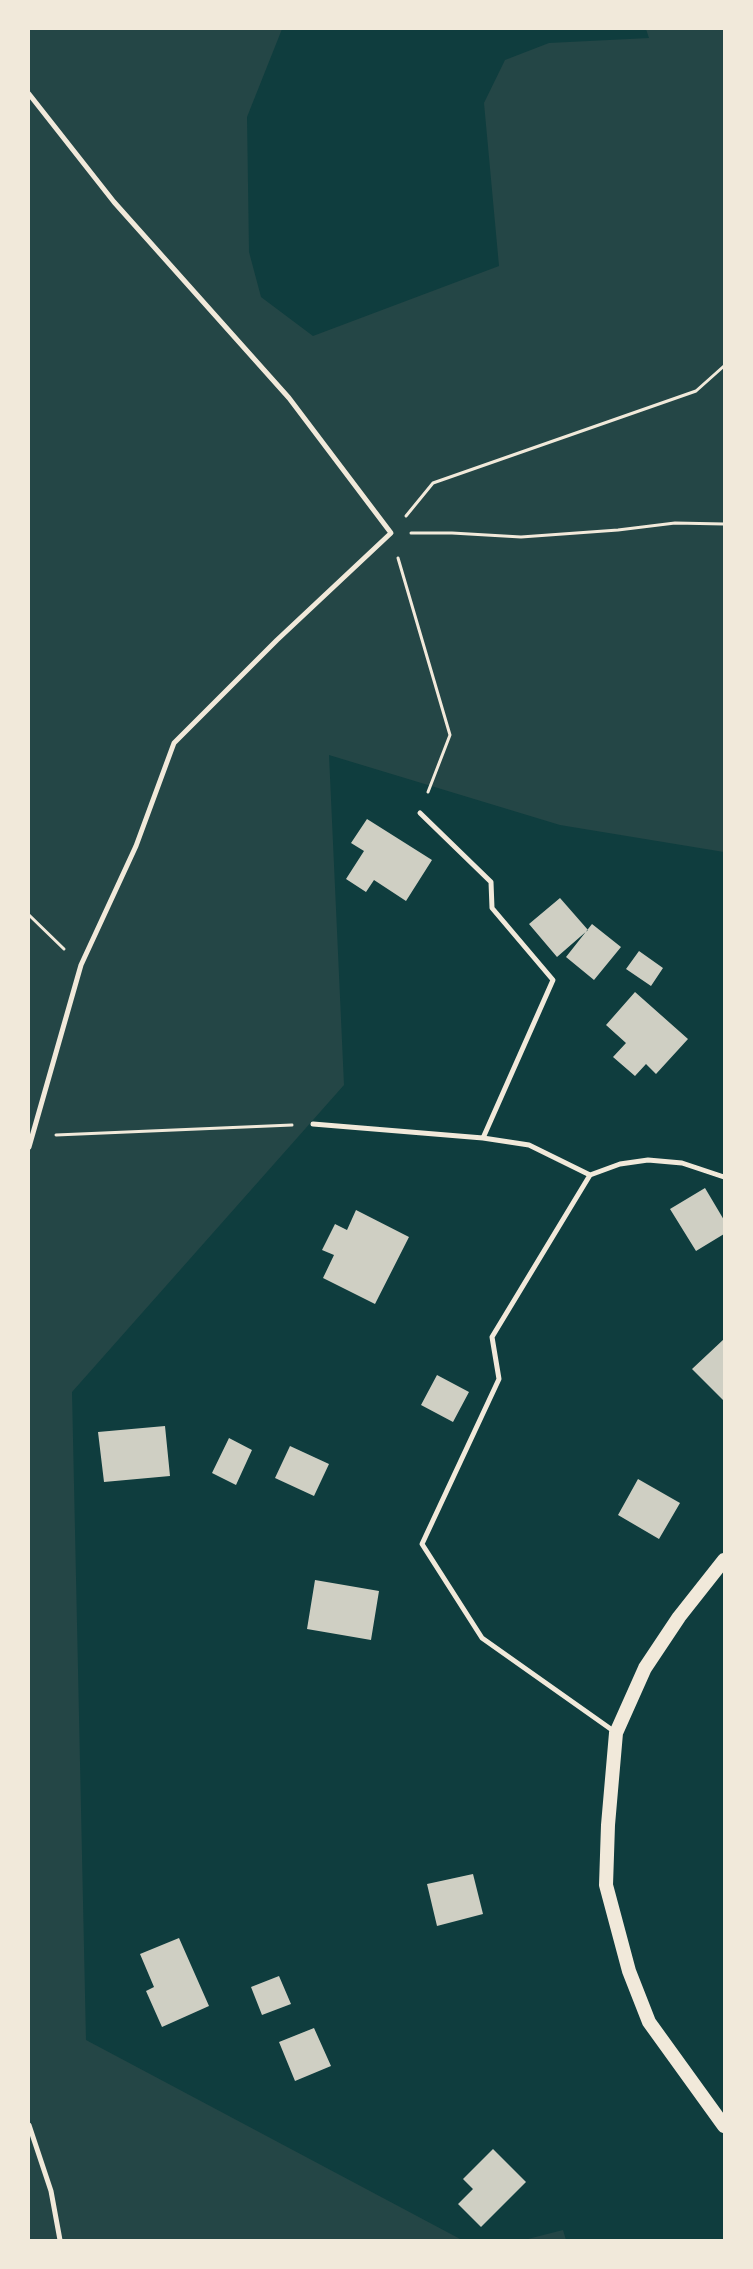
<!DOCTYPE html>
<style>
body{margin:0}
#map{position:relative;width:753px;height:2269px;overflow:hidden;background:#0f3d3e;font-family:Montserrat,sans-serif}
canvas{display:block}
.frame{position:absolute;inset:0;border:30px solid #f1e9da;pointer-events:none}
</style>
<div id="map">
<canvas width="753" height="2269"></canvas>
<div class="frame"></div>
</div>
<script>
const g = document.querySelector('canvas').getContext('2d');
g.lineJoin = 'round';
function fill(path, color) {
  g.fillStyle = color;
  g.fill(path, 'evenodd');
}
function shape(rows) {
  const path = new Path2D();
  for (const r of rows) {
    path.moveTo(r[0], r[1]);
    for (let i = 2; i < r.length; i += 2) path.lineTo(r[i], r[i + 1]);
  }
  return path;
}
function strokePath(path, color, width, dash) {
  g.strokeStyle = color;
  g.lineWidth = width;
  g.lineCap = dash ? 'butt' : 'round';
  g.setLineDash(dash || []);
  g.stroke(path);
}
const green = shape([
 [29,29,282,29,247,117,249,252,261,297,313,336,499,266,484,103,505,60,549,43,649,38,646,29,724,29,724,852,560,825,329,755,344,1085,72,1392,86,2040,462,2240,29,2240],
 [563,2230,566,2240,524,2240]
]);
const building = shape([
 [367,819,432,860,406,901,374,880,366,892,346,879,364,851,351,843],
 [560,898,588,930,557,957,529,924],
 [592,924,621,947,594,980,566,957],
 [639,951,663,968,651,986,626,969],
 [635,992,688,1039,656,1074,646,1064,635,1076,613,1057,626,1043,606,1025],
 [705,1188,724,1220,724,1234,696,1251,670,1209],
 [356,1210,409,1237,375,1304,323,1278,334,1255,322,1250,335,1224,347,1230],
 [724,1339,724,1401,692,1369],
 [437,1375,469,1392,453,1422,421,1405],
 [165,1426,170,1476,104,1482,98,1432],
 [229,1438,252,1450,236,1485,212,1473],
 [290,1446,329,1464,314,1496,275,1478],
 [638,1479,680,1503,659,1539,618,1515],
 [315,1580,379,1591,371,1640,307,1629],
 [473,1874,483,1914,437,1926,427,1884],
 [179,1938,209,2006,162,2027,146,1991,154,1987,140,1954],
 [279,1976,291,2004,262,2015,251,1987],
 [314,2028,331,2066,295,2081,279,2042],
 [493,2149,526,2182,481,2227,458,2204,473,2189,463,2179]
]);
const path = shape([
 [406,516,433,483,696,391,724,366],
 [411,533,452,533,521,537,618,530,675,523,724,524],
 [398,558,450,735,428,792],
 [29,915,64,949],
 [56,1135,292,1125]
]);
const minor = shape([
 [29,94,114,202,289,398,391,533,277,640,174,743,136,846,81,965,29,1147],
 [420,813,491,882,492,908,553,980,483,1138],
 [313,1124,483,1138,529,1145,590,1175],
 [615,1732,482,1638,422,1544,499,1379,492,1337,590,1175,620,1164,648,1160,682,1163,724,1177],
 [29,2125,51,2191,60,2240]
]);
const trunk = shape([
 [724,1560,679,1617,645,1668,616,1733,608,1825,606,1885,629,1971,649,2022,724,2126]
]);
fill(green, '#244646');
fill(building, '#cfcfc3');
strokePath(path, '#f1e9da', 3);
strokePath(minor, '#f1e9da', 5);
strokePath(trunk, '#f1e9da', 14);
</script>
